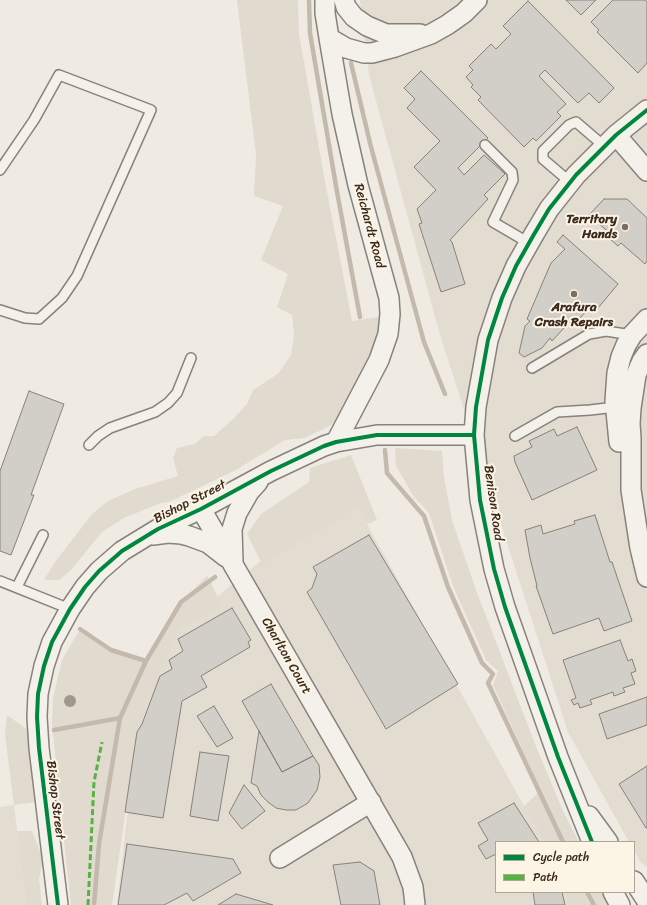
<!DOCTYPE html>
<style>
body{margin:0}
#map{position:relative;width:647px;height:905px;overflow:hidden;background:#efebe2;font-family:Sriracha,sans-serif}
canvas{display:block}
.legend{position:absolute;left:495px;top:841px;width:140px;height:52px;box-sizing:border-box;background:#fcf5e5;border:1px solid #afa495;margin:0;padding:5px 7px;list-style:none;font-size:12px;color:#3b2a1e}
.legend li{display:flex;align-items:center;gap:8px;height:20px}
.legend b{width:20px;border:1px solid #afa495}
</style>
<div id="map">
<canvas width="647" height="905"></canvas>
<ul class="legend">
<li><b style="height:5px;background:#00873e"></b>Cycle path</li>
<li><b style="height:5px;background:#57b245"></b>Path</li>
</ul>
</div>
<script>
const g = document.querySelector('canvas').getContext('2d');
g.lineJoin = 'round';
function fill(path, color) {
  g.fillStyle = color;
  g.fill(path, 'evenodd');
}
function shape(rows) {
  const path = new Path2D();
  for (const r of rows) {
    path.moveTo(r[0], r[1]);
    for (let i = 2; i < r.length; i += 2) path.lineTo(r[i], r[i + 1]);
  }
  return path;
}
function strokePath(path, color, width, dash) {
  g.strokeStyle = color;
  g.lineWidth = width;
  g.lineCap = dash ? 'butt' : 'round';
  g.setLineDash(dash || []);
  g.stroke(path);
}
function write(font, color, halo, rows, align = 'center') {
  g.font = font + ' Sriracha,sans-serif';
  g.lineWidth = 4;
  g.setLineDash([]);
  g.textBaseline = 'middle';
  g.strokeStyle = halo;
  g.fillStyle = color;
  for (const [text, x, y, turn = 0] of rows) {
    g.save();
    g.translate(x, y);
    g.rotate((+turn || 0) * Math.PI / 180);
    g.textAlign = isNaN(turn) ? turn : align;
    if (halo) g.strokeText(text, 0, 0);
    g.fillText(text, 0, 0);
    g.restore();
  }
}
const built = shape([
 [360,0,647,0,647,867,641,863,634,850,634,842,629,842,568,732,440,335,369,75],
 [358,508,544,842,496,842,496,892,565,892,567,905,117,905,137,732,180,627,262,560],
 [14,805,26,905,0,905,0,807]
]);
const green = shape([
 [237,0,298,0,299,34,324,176,352,321,384,316,377,343,345,412,330,426,304,438,285,440,234,471,169,502,161,503,124,518,102,532,70,571,59,580,44,580,55,562,92,514,108,501,135,489,178,476,173,458,177,448,195,444,204,436,214,436,233,419,247,404,253,390,278,374,291,355,294,334,292,315,277,307,288,274,261,260,283,206,254,196,256,155],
 [395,448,442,451,444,477,452,520,476,590,537,749,563,811,579,842,544,842,524,806,537,794,531,769,493,685,498,671,486,660,453,586,429,513,414,497,396,466],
 [351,455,377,520,367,524,358,508,262,564,247,534,261,514,309,482,310,468],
 [207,576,222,604,180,628,137,732,112,905,71,905,60,803,55,793,50,769,56,763,52,724,53,698,62,660,80,629,111,650,146,661,181,602],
 [7,715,28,730,37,802,14,805,5,735],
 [17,831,32,831,43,859,39,879,42,905,26,905],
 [565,892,606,892,613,905,567,905]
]);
const stream = shape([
 [309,0,310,33,336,186,360,317],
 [351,63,371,147,424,342,445,394],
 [385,450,387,473,424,516,448,587,482,663,493,674,488,683,563,842],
 [80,629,111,650,146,661],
 [54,730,120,718],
 [587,892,594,905],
 [94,905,99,844,120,718,146,661,181,602,215,577]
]);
const building = shape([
 [566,0,596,0,581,15,566,0],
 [613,0,645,0,647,2,647,63,638,73,597,32,599,30,591,22,613,0],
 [528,1,614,88,599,103,589,93,578,103,545,70,539,76,566,104,557,112,561,116,536,141,533,138,524,147,478,100,481,97,471,87,473,85,466,77,473,70,469,66,491,44,496,49,511,34,503,26,528,1],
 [421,71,488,138,458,168,464,175,484,155,505,174,484,195,488,199,450,240,452,242,465,284,441,292,419,224,422,223,417,209,436,190,414,167,440,141,407,108,415,99,404,88,421,71],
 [604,199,627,199,647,218,647,261,645,264,621,243,618,246,610,239,613,236,589,215,604,199],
 [563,235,618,284,598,308,593,304,578,320,575,316,552,341,550,338,542,348,524,357,519,353,525,326,530,321,527,319,551,263,565,249,557,242,563,235],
 [29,391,64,404,31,495,34,495,11,555,0,551,0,471,29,391],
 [577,427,597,470,532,500,515,462,514,456,532,447,529,441,554,429,557,436,577,427],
 [595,515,610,562,612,562,632,621,604,631,599,618,553,634,536,586,537,586,530,558,525,530,541,525,543,534,575,524,574,521,595,515],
 [369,535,458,684,386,729,307,592,312,588,317,574,313,567,369,535],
 [232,608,251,640,248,642,250,647,201,676,207,687,182,701,163,818,125,812,137,732,142,724,160,676,172,669,169,660,183,651,178,639,232,608],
 [620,640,628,661,632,659,636,671,631,673,635,684,623,688,625,692,614,696,613,692,590,700,592,704,580,708,578,703,574,705,571,700,576,698,563,660,620,640],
 [271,684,313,756,282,772,242,701,271,684],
 [647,697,647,725,607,739,599,714,647,697],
 [214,706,233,738,217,747,197,716,214,706],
 [259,731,282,772,313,756,319,765,320,777,317,790,308,803,296,810,286,810,276,808,268,802,261,795,257,786,251,783,259,731],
 [200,752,229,756,218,821,190,816,200,752],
 [647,766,647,828,646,828,619,784,647,766],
 [244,785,265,811,242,829,229,813,244,785],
 [514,803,539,842,496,842,496,854,486,859,478,846,488,840,478,823,514,803],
 [127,844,233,859,241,873,193,901,187,893,164,905,118,905,127,844],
 [360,862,374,871,380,905,341,905,333,865,360,862],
 [533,892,562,892,565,905,535,905,533,892],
 [236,894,273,905,218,905,236,894]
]);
const lane = shape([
 [485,145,512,172,513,180,493,222,529,243],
 [0,170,34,120,59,75,151,110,77,276,62,298,39,319,25,318,0,310],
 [570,182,543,159,543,151,569,125,576,122,604,146],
 [532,368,589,334,606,331,632,335],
 [515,436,557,412,590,410,616,407],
 [89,445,98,436,110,428,155,412,168,403,177,393,191,358],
 [0,581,70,609],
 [17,587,43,535]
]);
const street = shape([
 [325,0,325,13,329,38,342,114,358,185,389,298,390,314,388,334,379,360,336,442],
 [344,0,346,7,354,17,367,26,386,34,420,34],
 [329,38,346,48,364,53,372,53,395,47,431,34,447,25,464,13,477,0],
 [616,135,647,171],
 [647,354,642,361,636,375,631,408,630,424,631,438,631,490,640,548,647,577],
 [619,442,615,401,617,373,621,357,626,345,632,335,647,319],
 [201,509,402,857,413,887,415,905],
 [153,535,168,533,181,534,189,536,208,543,226,557],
 [233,561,232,529,237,513,249,492,258,482],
 [589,816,608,842],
 [592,842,558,757,505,607,494,569,480,500,474,435,476,407,488,340,502,298,516,266,533,236,549,209,576,175,616,135,647,110],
 [280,858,371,802],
 [634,881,647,901],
 [613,892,620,905],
 [58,905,39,748,37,717,38,694,44,666,52,642,70,609,85,587,99,571,122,551,158,529,201,509,271,471,324,446,336,442,377,435,474,435]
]);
const quiet = shape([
 [88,905,94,782,102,742]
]);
const cycleway = shape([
 [592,842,558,757,505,607,494,569,480,500,474,435,476,407,488,340,502,298,516,266,533,236,549,209,576,175,616,135,647,110],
 [58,905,39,748,37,717,38,694,44,666,52,642,70,609,85,587,99,571,122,551,158,529,201,509,271,471,324,446,336,442,377,435,474,435]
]);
const trees = [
 [70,701]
];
const markers = [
 [625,227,4,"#7a6e63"],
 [574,294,4,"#7a6e63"]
];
const poiNames = [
 ["Territory",617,220],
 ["Hands",617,235],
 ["Arafura",574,308,"center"],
 ["Crash Repairs",574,323,"center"]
];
const streetNames = [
 ["Reichardt Road",369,226,75],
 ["Bishop Street",190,502,-27],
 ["Benison Road",493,503,82],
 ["Charlton Court",286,656,60],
 ["Bishop Street",55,800,83]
];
fill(built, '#e3dcd0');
fill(green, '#e1dace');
strokePath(stream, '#c3baad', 4.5);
fill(building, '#d2cec8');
strokePath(building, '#87827b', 1);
strokePath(lane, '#87827b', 12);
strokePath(street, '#87827b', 22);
strokePath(lane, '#f4f1ea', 9);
strokePath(street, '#f4f1ea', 19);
strokePath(quiet, '#57b245', 3, [6, 3]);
strokePath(cycleway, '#00873e', 4);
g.fillStyle = '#a1978c';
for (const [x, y] of trees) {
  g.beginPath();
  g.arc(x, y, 6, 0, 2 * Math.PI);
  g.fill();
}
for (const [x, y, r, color] of markers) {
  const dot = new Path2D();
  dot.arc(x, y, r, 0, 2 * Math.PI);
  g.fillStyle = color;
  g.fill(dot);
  strokePath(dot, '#fcf5e5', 1.5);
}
write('bold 13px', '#3b2a1e', '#fcf5e5', poiNames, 'right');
write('13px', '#3b2a1e', '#fcf5e5', streetNames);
</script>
